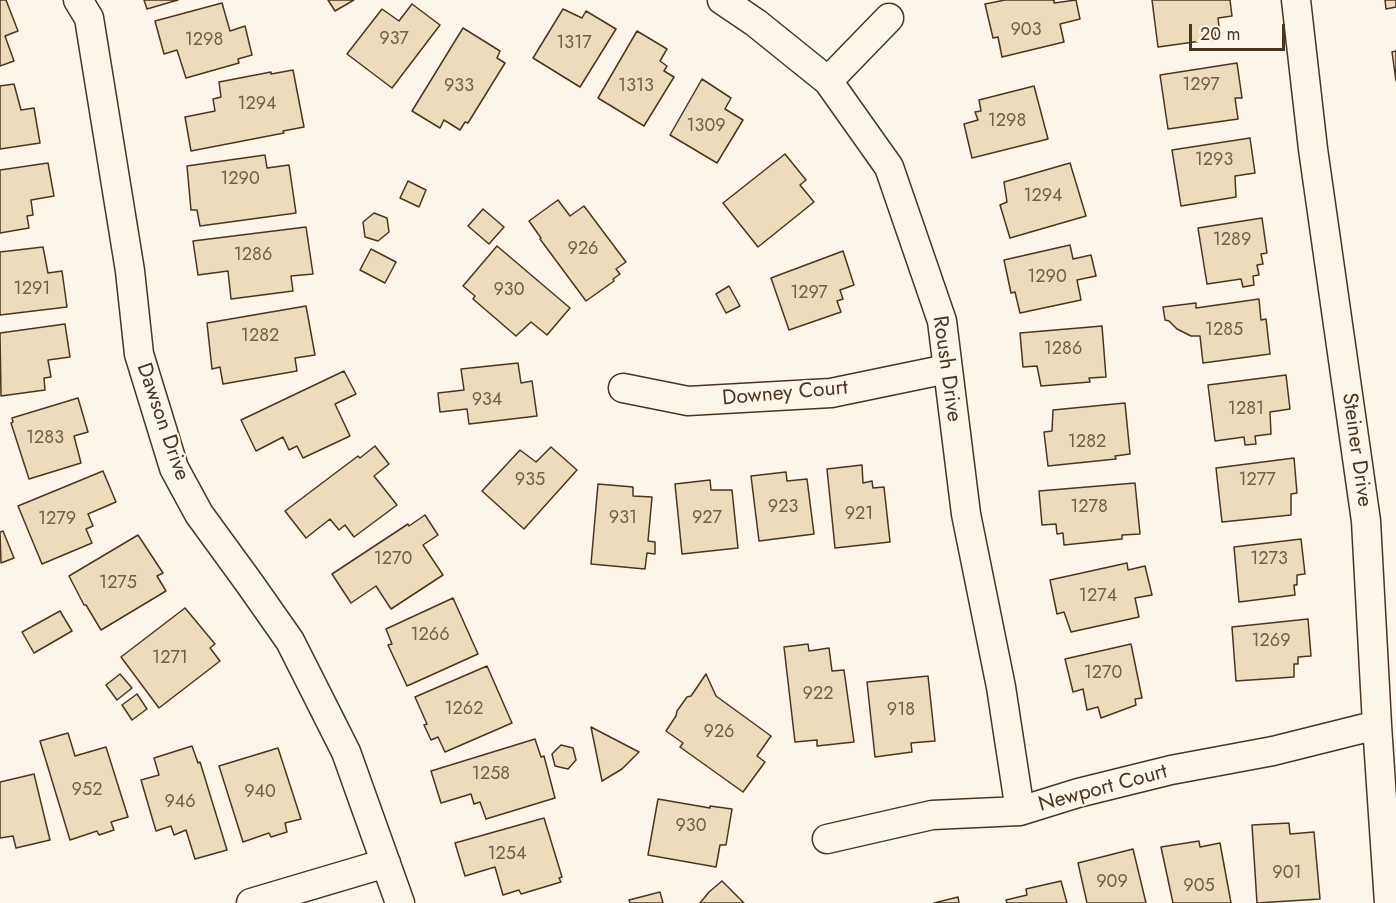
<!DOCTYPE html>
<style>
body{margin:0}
#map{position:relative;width:1396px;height:903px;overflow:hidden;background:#fbf6e9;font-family:Jost,sans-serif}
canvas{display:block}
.scale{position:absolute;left:1189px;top:24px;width:96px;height:27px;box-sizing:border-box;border:3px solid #4a3520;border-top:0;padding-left:8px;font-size:18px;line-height:21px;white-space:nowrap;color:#4a3520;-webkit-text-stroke:4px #fbf6e9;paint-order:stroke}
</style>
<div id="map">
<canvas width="1396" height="903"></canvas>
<div class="scale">20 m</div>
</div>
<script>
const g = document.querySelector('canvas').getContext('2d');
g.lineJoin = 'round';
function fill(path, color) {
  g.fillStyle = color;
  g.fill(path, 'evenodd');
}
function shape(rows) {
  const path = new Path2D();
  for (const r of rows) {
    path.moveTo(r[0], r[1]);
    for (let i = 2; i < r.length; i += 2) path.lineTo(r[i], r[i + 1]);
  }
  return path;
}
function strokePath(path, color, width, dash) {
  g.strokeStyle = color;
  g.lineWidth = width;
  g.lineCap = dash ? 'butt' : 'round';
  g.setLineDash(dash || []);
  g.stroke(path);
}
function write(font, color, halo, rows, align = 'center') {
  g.font = font + ' Jost,sans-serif';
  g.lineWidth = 4.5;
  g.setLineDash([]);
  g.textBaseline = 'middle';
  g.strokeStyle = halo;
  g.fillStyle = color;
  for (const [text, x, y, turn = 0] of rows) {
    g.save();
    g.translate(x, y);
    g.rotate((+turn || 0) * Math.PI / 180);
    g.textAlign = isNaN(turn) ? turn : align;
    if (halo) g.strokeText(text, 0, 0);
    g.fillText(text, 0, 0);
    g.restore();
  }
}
const building = shape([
 [0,0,6,0,18,31,5,36,14,61,0,66,0,0],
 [144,0,178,0,147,9,144,0],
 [328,0,354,0,335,11,328,0],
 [1005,0,1054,0,1054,3,1076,0,1080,19,1060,24,1064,42,1002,57,998,37,993,38,985,4,1005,0],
 [1152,0,1230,0,1232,16,1218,18,1219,27,1214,28,1216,39,1158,47,1152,0],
 [1385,0,1396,0,1396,7,1386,9,1385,0],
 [222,3,230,31,245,26,252,55,238,59,239,63,186,78,177,50,164,54,155,21,222,3],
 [412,4,440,25,392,88,347,54,382,9,399,21,412,4],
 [563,9,582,18,586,11,616,29,580,87,533,58,563,9],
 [463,28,500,51,497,58,505,63,468,123,465,122,460,130,444,120,440,128,412,111,463,28],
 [637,31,667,49,660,61,667,66,664,71,674,77,644,126,598,98,637,31],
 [1396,51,1396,81,1392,52,1396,51],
 [1237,63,1242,98,1235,98,1238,119,1168,129,1160,75,1237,63],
 [293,70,304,127,283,131,284,133,191,151,185,117,215,111,213,99,221,97,219,82,271,72,271,74,293,70],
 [702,79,731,98,725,109,743,120,717,163,670,135,702,79],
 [14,84,21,110,34,108,40,143,0,149,0,86,14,84],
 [1034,86,1048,139,972,158,964,124,978,120,975,112,981,111,979,100,1034,86],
 [1250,138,1255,173,1235,176,1236,197,1181,206,1172,150,1250,138],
 [785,154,806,180,800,185,814,202,758,247,723,203,785,154],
 [265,155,267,168,289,165,296,213,200,226,197,210,191,210,187,166,265,155],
 [48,163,54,196,31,200,33,215,27,216,29,228,0,233,0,170,48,163],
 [1070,163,1086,216,1010,238,1000,205,1007,202,1004,182,1070,163],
 [408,181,426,190,419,207,400,198,408,181],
 [558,200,570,216,584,206,626,262,616,269,620,274,613,279,614,281,586,301,540,239,541,238,529,221,558,200],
 [483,209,504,227,489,244,468,226,483,209],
 [374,213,387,218,389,232,378,241,365,237,363,222,374,213],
 [1262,218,1267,253,1261,254,1263,264,1257,265,1259,275,1253,276,1254,285,1243,287,1241,279,1207,284,1198,228,1262,218],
 [306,227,313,274,291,276,293,291,231,299,228,271,198,275,193,241,306,227],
 [1070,245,1073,259,1091,255,1096,276,1077,280,1081,300,1020,313,1015,292,1011,293,1004,260,1070,245],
 [497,246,570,308,547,335,531,322,516,336,473,299,475,296,463,286,497,246],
 [43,247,48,273,62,271,67,307,0,315,0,252,43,247],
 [371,249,396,262,385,283,360,270,371,249],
 [843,251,854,285,840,290,843,299,837,301,841,312,789,330,771,278,843,251],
 [729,286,740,306,726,313,716,294,729,286],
 [1259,299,1261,320,1266,319,1270,354,1203,363,1200,336,1191,336,1177,329,1169,321,1165,320,1163,307,1196,303,1196,308,1259,299],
 [306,306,315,355,295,358,297,371,223,384,220,367,212,369,207,323,306,306],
 [65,324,70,357,48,360,51,377,44,378,45,390,1,396,0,333,65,324],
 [1102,326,1106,377,1089,378,1090,382,1041,386,1037,366,1023,367,1020,333,1102,326],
 [518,363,521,383,532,381,537,416,469,424,467,409,440,412,438,393,464,390,461,369,518,363],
 [344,371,356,394,335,404,350,436,303,458,297,446,289,450,283,437,256,451,241,420,344,371],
 [1286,375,1290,409,1270,412,1271,434,1255,436,1256,444,1245,445,1244,437,1215,441,1208,385,1286,375],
 [78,398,88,432,74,436,81,463,29,479,11,423,13,422,12,418,78,398],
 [1125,403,1130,454,1115,456,1116,459,1048,466,1044,432,1052,431,1053,410,1125,403],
 [375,446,389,464,374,476,397,505,354,537,345,525,339,530,330,519,306,538,285,511,358,456,360,458,375,446],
 [551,447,577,470,524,529,482,491,520,450,536,462,551,447],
 [1294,458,1297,493,1291,494,1291,515,1222,522,1216,468,1294,458],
 [862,465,863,483,872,481,873,488,884,487,890,542,835,548,827,469,862,465],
 [103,471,116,502,88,514,93,526,86,529,92,543,42,564,18,506,103,471],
 [786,472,787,481,807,479,814,534,759,541,751,476,786,472],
 [710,480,711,490,732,490,738,548,682,554,675,484,710,480],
 [1135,483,1140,534,1122,535,1122,539,1064,545,1063,533,1057,534,1056,524,1042,525,1039,491,1135,483],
 [598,484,633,487,633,496,652,497,648,541,655,542,655,554,647,553,645,569,591,564,598,484],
 [425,515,438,535,423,545,443,575,391,609,376,586,351,603,332,574,408,524,409,526,425,515],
 [3,531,14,558,1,563,0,532,3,531],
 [138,535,163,573,157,576,166,591,101,630,86,605,84,605,69,576,138,535],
 [1301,539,1305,574,1297,575,1297,585,1294,585,1295,595,1239,602,1234,547,1301,539],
 [1127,563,1128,570,1145,566,1152,595,1135,598,1139,617,1071,632,1064,612,1057,614,1050,580,1127,563],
 [453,598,478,654,407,686,388,645,392,644,386,629,453,598],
 [185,608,215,644,210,648,220,661,159,708,121,657,185,608],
 [60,611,72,631,34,653,22,632,60,611],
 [1308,619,1311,656,1298,657,1298,664,1294,664,1294,677,1236,681,1232,627,1308,619],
 [808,644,809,651,829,648,832,671,844,670,854,742,817,746,817,740,795,742,784,647,808,644],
 [1131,644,1142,698,1135,699,1136,705,1101,718,1098,707,1087,710,1083,689,1073,692,1065,659,1131,644],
 [487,666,512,723,445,752,438,737,431,740,424,725,427,724,415,697,487,666],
 [120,674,132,688,117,700,106,685,120,674],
 [706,674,716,696,771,736,757,756,765,762,743,792,680,747,683,743,666,731,676,716,677,711,687,697,691,696,706,674],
 [928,676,935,741,911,743,912,752,875,757,867,682,928,676],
 [137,694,147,709,132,720,122,705,137,694],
 [591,727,639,752,622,769,602,781,591,727],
 [68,733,75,756,106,747,128,817,111,822,114,830,99,835,97,831,70,840,40,741,68,733],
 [535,739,541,757,544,756,555,798,486,819,480,802,474,804,471,794,441,803,431,771,535,739],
 [561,745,573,748,576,760,568,769,555,766,552,754,561,745],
 [192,746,198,763,200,762,227,850,195,859,186,830,174,835,171,826,156,831,141,780,159,775,154,758,192,746],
 [278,748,301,819,285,823,287,832,271,837,269,833,243,842,219,766,278,748],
 [34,774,50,840,16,848,13,836,0,838,0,782,34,774],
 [658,799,710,808,710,806,732,809,726,845,720,845,716,867,648,855,658,799],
 [544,818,562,877,559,878,561,882,521,894,519,890,503,895,495,867,465,876,455,843,544,818],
 [1289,823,1290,834,1314,832,1320,899,1257,903,1252,825,1289,823],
 [1199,841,1200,847,1220,843,1231,903,1173,903,1161,847,1199,841],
 [1133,849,1146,903,1087,903,1078,863,1133,849],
 [722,881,744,903,700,903,709,892,722,881],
 [1061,881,1067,903,1007,903,1006,900,1027,895,1026,889,1061,881],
 [660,892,663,903,630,903,629,900,660,892],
 [958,897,959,903,934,903,958,897]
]);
const minor = shape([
 [78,0,89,18,130,271,139,354,174,468,199,514,250,584,290,641,346,752,400,903],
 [722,0,756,23,828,81,889,167,942,321,966,514,1001,687,1020,811],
 [1296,0,1313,149,1366,521,1377,725,1389,903],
 [828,81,889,18],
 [623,388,688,401,831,393,947,369],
 [827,839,932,815,1020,811,1078,793,1171,770,1273,751,1377,725],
 [251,903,386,863]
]);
const numberNames = [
 ["903",1026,31],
 ["937",394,40],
 ["1298",204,41],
 ["1317",574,44],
 ["1297",1201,86],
 ["933",459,87],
 ["1313",636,87],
 ["1294",257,105],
 ["1298",1007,122],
 ["1309",706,127],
 ["1293",1214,161],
 ["1290",240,180],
 ["1294",1043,197],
 ["1289",1232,241],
 ["926",583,250],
 ["1286",253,256],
 ["1290",1047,278],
 ["1291",32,290],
 ["930",509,291],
 ["1297",809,294],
 ["1285",1224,331],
 ["1282",260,337],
 ["1286",1063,350],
 ["934",487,401],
 ["1281",1246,410],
 ["1283",45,439],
 ["1282",1087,443],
 ["935",530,481],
 ["1277",1257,481],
 ["923",783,508],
 ["1278",1089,508],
 ["921",859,515],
 ["931",623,519],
 ["927",707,519],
 ["1279",57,520],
 ["1270",393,560],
 ["1273",1269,560],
 ["1275",118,584],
 ["1274",1098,597],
 ["1266",430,636],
 ["1269",1271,642],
 ["1271",170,659],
 ["1270",1103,674],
 ["922",818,695],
 ["1262",464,710],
 ["918",901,711],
 ["926",719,733],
 ["1258",491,775],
 ["952",87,791],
 ["940",260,793],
 ["946",180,803],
 ["930",691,827],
 ["1254",507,855],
 ["901",1287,874],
 ["909",1112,883],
 ["905",1199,887]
];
const streetNames = [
 ["Roush Drive",946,369,82],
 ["Downey Court",785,394,-5],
 ["Dawson Drive",162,422,71],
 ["Steiner Drive",1356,450,82],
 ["Newport Court",1103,789,-15]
];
fill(building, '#ecdcbc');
strokePath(building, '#4a3520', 1.5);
strokePath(minor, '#4a3520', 31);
strokePath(minor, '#fbf6e9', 28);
write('18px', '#725f47', null, numberNames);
write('21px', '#4a3520', '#fbf6e9', streetNames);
</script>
